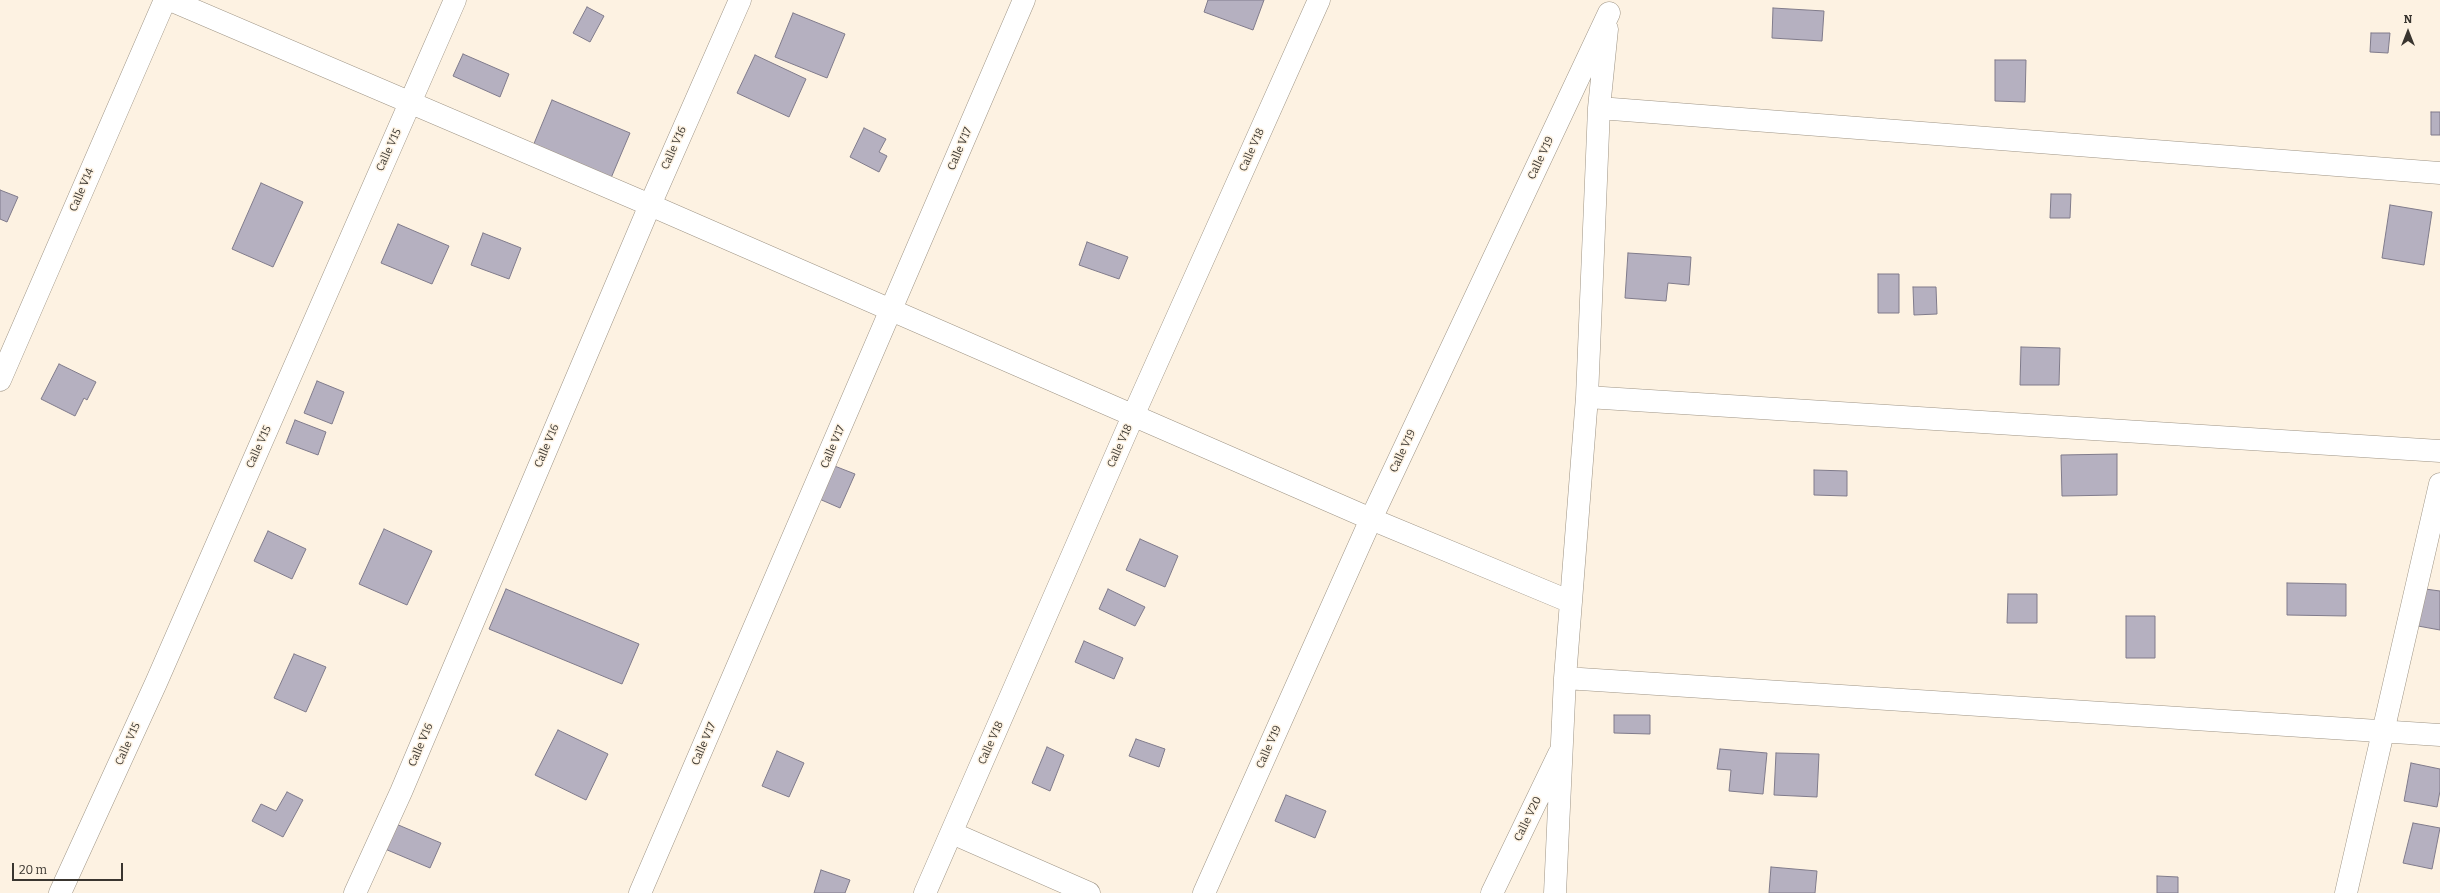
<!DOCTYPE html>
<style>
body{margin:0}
#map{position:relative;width:2440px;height:893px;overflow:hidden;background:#fdf2e2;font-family:Bitter,serif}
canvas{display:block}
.north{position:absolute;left:2388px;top:12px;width:40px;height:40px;-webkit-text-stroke:3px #fdf2e2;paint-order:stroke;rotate:0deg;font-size:11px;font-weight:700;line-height:16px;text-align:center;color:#39352f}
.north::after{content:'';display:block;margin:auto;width:14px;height:18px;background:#39352f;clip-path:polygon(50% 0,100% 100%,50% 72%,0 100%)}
.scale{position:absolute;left:12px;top:863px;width:111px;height:18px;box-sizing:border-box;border:2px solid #39352f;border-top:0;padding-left:5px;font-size:12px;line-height:14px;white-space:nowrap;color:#39352f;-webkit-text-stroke:3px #fdf2e2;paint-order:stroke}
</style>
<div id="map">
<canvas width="2440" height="893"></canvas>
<div class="north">N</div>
<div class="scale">20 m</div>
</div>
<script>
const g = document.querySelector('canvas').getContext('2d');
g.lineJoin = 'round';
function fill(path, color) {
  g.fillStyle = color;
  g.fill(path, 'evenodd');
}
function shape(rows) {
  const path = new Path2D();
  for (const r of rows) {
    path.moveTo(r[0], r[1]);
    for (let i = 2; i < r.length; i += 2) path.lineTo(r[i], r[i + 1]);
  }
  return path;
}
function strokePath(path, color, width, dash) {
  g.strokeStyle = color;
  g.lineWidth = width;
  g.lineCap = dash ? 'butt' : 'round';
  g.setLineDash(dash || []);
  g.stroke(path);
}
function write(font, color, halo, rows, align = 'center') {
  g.font = font + ' Bitter,serif';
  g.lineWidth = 3;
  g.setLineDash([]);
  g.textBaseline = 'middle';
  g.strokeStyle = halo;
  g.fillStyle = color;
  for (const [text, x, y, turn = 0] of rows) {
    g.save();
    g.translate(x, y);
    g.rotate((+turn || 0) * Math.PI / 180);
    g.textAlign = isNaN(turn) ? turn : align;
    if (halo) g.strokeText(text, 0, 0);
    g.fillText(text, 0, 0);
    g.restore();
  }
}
const building = shape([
 [1208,0,1264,0,1253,30,1204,12,1208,0],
 [587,7,604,16,590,42,573,33,587,7],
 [1773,8,1824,11,1822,41,1772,38,1773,8],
 [793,13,845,34,827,78,775,57,793,13],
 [2371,33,2390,33,2388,53,2370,52,2371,33],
 [463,54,509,74,500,97,453,76,463,54],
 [755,55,806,79,789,117,737,93,755,55],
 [1995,60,2026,60,2025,102,1995,101,1995,60],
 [552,100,630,133,611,178,533,146,552,100],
 [2431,112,2440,112,2440,135,2431,135,2431,112],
 [864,128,886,139,879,152,887,156,879,172,850,157,864,128],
 [261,183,303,202,273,267,232,249,261,183],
 [0,190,18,197,7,222,0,219,0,190],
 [2051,194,2071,194,2070,218,2050,218,2051,194],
 [2390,205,2432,212,2424,265,2382,258,2390,205],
 [398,224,449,246,432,284,381,263,398,224],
 [483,233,521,248,509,279,471,265,483,233],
 [1087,242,1128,257,1119,279,1079,265,1087,242],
 [1628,253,1691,257,1689,285,1668,283,1666,301,1625,298,1628,253],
 [1878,274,1899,274,1899,313,1878,313,1878,274],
 [1913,287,1936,287,1937,314,1914,315,1913,287],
 [2021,347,2060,348,2059,385,2020,385,2021,347],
 [59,364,96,382,87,400,84,398,75,416,41,399,59,364],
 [317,381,344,392,332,424,304,413,317,381],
 [295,420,326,432,318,455,286,443,295,420],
 [2117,454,2117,495,2062,496,2061,455,2117,454],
 [832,465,855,474,840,508,817,498,832,465],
 [1814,470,1847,471,1847,496,1814,495,1814,470],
 [384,529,432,551,407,605,359,584,384,529],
 [268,531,306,549,292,579,254,561,268,531],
 [1140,539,1178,556,1165,587,1126,570,1140,539],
 [2287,583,2346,584,2346,616,2287,615,2287,583],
 [506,589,639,644,622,684,489,629,506,589],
 [1108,589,1145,607,1135,626,1099,609,1108,589],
 [2425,589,2440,591,2440,630,2418,626,2425,589],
 [2008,594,2037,594,2037,623,2007,623,2008,594],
 [2126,616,2155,616,2155,658,2126,658,2126,616],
 [1084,641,1123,658,1114,679,1075,662,1084,641],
 [294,654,326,667,306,712,274,698,294,654],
 [1614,715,1650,715,1650,734,1614,733,1614,715],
 [558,730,608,754,586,800,535,775,558,730],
 [1136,739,1165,749,1159,767,1129,756,1136,739],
 [1047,747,1064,755,1050,791,1032,783,1047,747],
 [1720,749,1767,753,1763,794,1729,791,1731,770,1717,769,1720,749],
 [777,751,804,763,789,797,762,786,777,751],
 [1776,753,1819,754,1817,797,1774,795,1776,753],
 [2411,763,2440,769,2440,791,2437,807,2404,801,2411,763],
 [287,792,303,800,283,837,252,821,261,804,276,811,287,792],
 [1286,795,1326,811,1315,838,1275,821,1286,795],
 [2413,823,2440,828,2432,869,2403,863,2413,823],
 [396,824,441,843,430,868,385,849,396,824],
 [1771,867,1817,871,1815,893,1769,893,1771,867],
 [821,870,850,880,845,893,814,893,821,870],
 [2157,876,2178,877,2178,893,2157,893,2157,876]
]);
const street = shape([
 [170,0,650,205,1371,519,1571,602],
 [1599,108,2440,173],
 [0,380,165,0],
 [1587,397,2440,451],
 [1565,678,2440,735],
 [952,833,1089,893],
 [60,893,156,683,455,0],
 [355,893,401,792,650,205,740,0],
 [640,893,1024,0],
 [925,893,1133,416,1319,0],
 [1204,893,1371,519,1609,13],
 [1492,893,1559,754],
 [1555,893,1565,678,1587,397,1599,108,1607,29],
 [2346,893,2440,484]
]);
const streetNames = [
 ["Calle V16",674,148,-66],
 ["Calle V17",960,149,-67],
 ["Calle V15",389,150,-66],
 ["Calle V18",1252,150,-66],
 ["Calle V19",1541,158,-65],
 ["Calle V14",82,190,-67],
 ["Calle V16",547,446,-67],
 ["Calle V18",1120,446,-66],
 ["Calle V15",259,447,-66],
 ["Calle V17",833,447,-67],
 ["Calle V19",1403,451,-65],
 ["Calle V18",991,743,-66],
 ["Calle V15",128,744,-66],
 ["Calle V17",704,744,-67],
 ["Calle V16",421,745,-67],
 ["Calle V19",1269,747,-66],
 ["Calle V20",1528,819,-64]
];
fill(building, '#b5b0c0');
strokePath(building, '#807b8b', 1);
strokePath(street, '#9e9485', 23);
strokePath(street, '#fff', 22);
write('11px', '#39352f', '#fdf2e2', streetNames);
</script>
